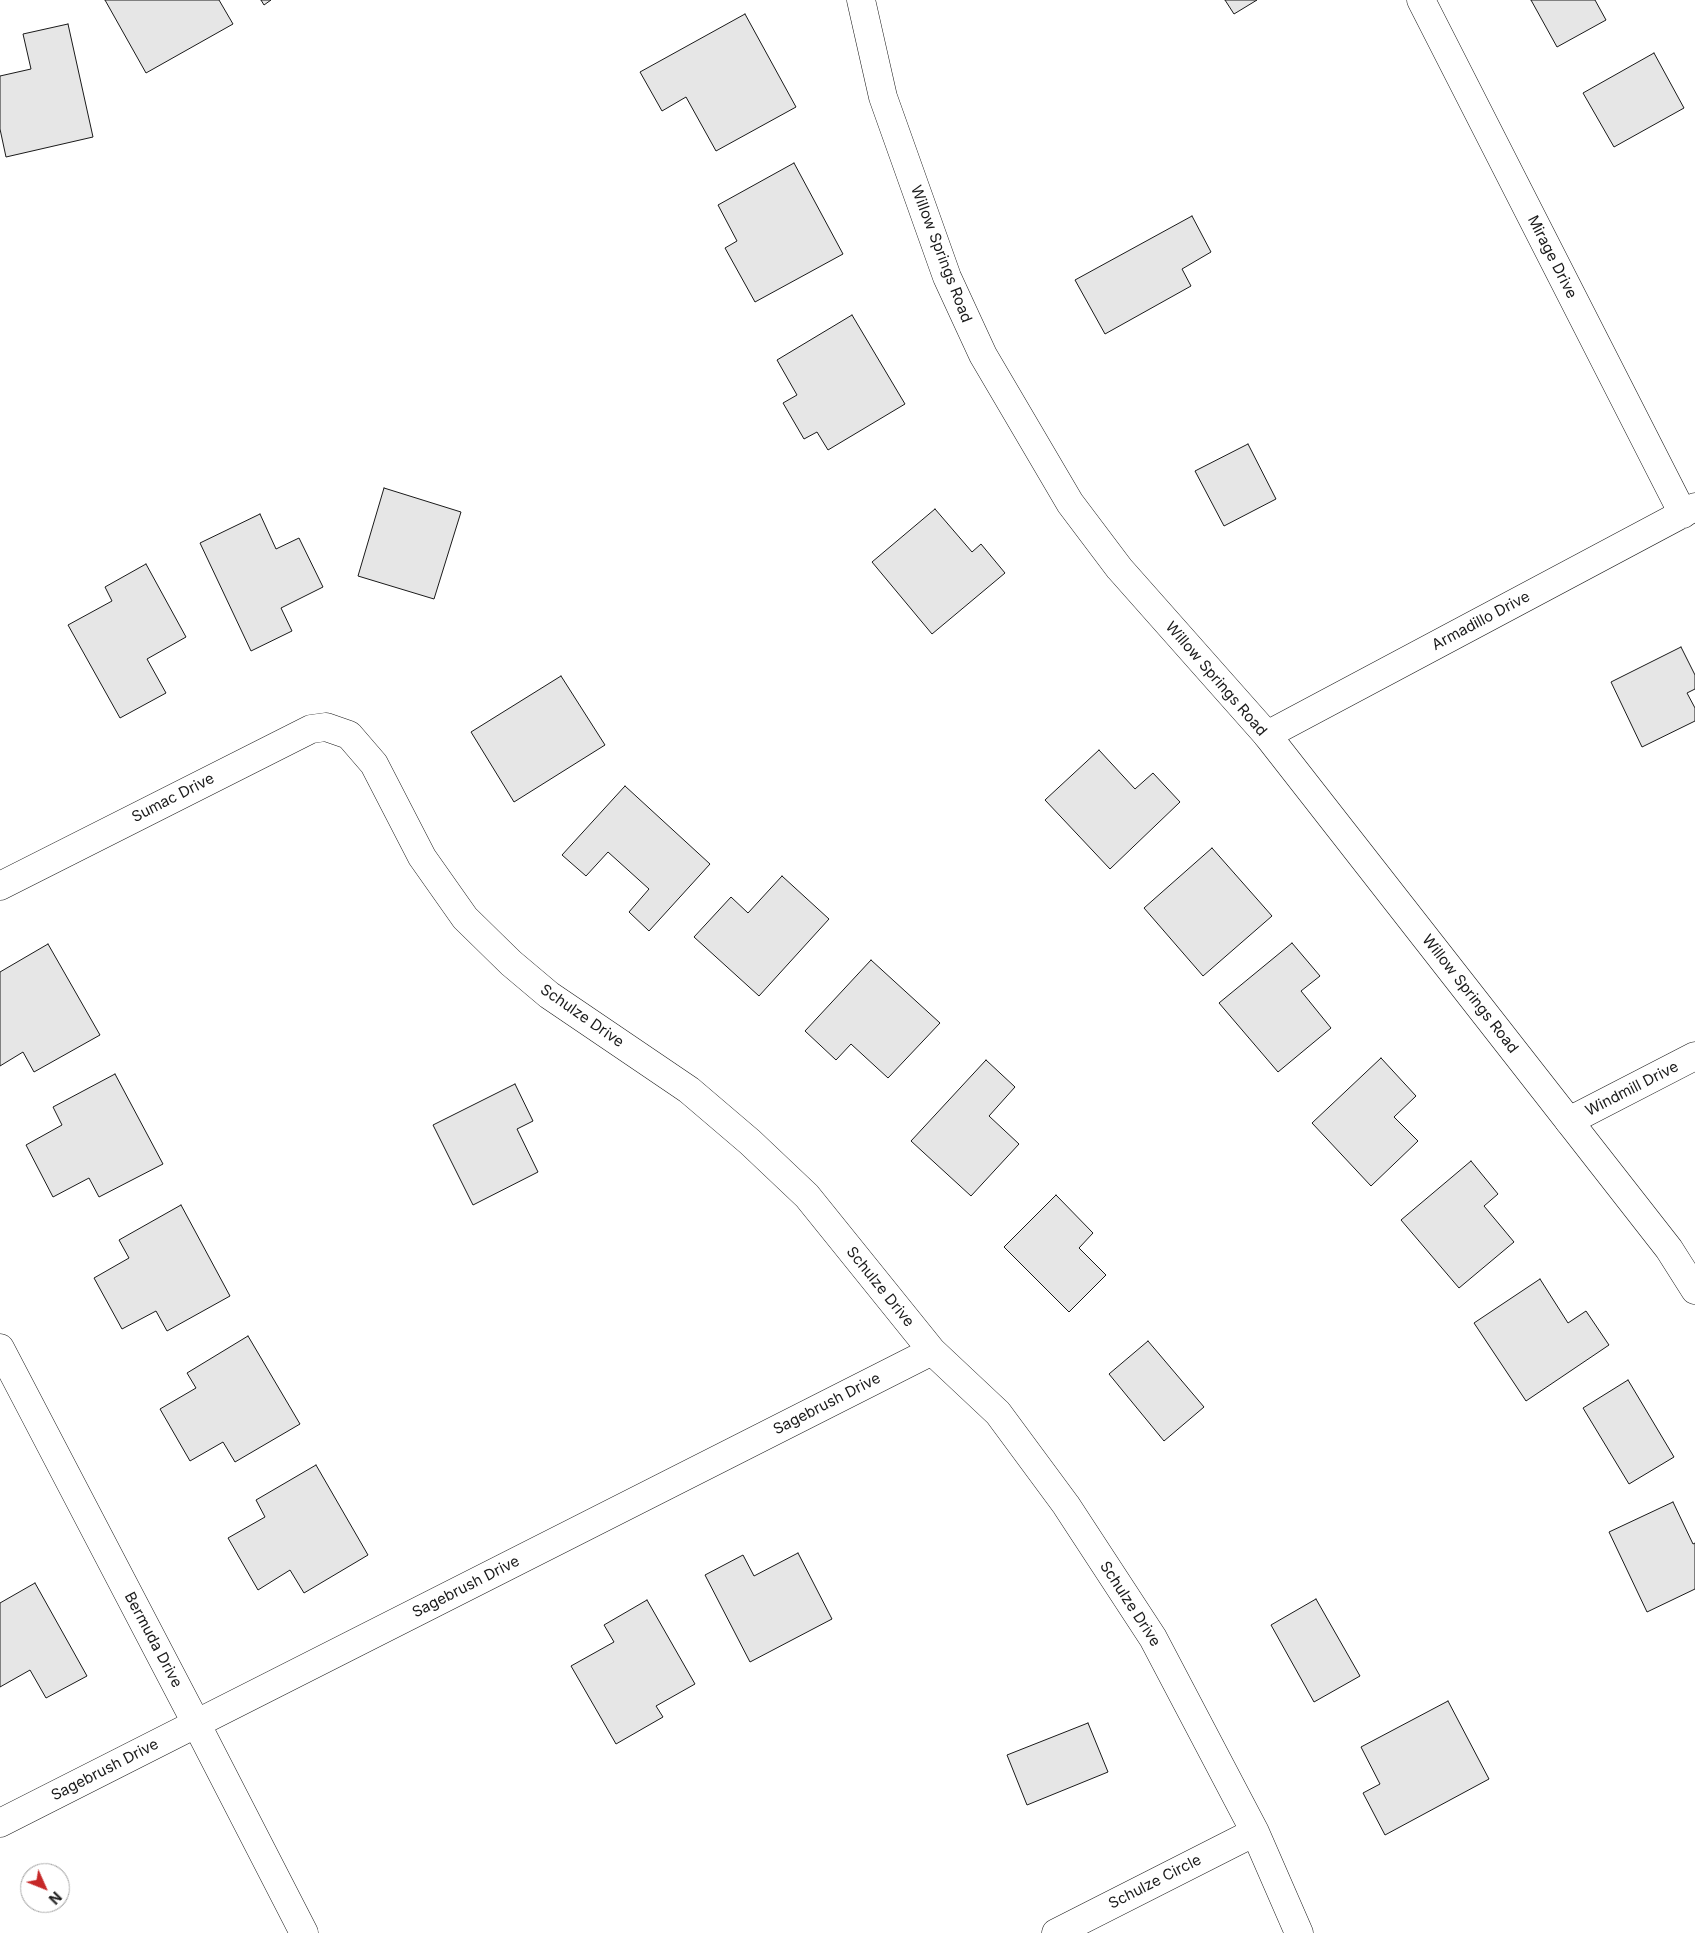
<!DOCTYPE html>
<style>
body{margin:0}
#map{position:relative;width:1695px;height:1933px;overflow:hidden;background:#fff;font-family:Inter,sans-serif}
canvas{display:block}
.north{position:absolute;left:20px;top:1863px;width:50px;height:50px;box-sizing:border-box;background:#fff;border:1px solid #a3a3a3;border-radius:50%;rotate:134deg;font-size:14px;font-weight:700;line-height:20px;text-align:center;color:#1a1a1a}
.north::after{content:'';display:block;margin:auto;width:18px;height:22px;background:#c62828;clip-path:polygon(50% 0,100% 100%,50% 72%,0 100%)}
</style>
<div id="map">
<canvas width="1695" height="1933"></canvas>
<div class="north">N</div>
</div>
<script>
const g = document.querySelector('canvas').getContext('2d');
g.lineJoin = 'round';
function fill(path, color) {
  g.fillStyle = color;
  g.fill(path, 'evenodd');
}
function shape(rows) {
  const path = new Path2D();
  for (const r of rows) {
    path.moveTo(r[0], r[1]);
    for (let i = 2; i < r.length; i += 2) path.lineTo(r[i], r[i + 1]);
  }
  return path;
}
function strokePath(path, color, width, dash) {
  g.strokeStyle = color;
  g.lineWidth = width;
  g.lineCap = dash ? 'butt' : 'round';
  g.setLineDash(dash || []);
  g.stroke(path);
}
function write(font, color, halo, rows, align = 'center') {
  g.font = font + ' Inter,sans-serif';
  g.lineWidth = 4;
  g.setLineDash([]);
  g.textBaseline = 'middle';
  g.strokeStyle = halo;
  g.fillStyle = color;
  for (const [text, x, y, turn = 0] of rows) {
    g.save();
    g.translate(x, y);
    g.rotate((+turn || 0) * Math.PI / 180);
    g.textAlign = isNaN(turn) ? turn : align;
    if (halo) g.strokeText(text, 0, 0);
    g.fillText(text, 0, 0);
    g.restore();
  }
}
const building = shape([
 [105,0,219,0,233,24,146,73,105,0],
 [261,0,271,0,264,5,261,0],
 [1225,0,1257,0,1234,14,1225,0],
 [1531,0,1595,0,1606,20,1557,47,1531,0],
 [745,14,796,107,716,151,686,97,662,111,640,72,745,14],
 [68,24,93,137,6,157,0,129,0,76,31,69,23,34,68,24],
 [1654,53,1684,108,1614,147,1583,93,1654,53],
 [794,163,843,254,755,302,725,248,737,241,718,205,794,163],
 [1192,216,1211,252,1182,269,1191,286,1105,334,1075,280,1192,216],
 [852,315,905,404,828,450,817,432,804,439,783,403,797,395,777,360,852,315],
 [1248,444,1276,499,1224,526,1195,471,1248,444],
 [384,488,461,512,434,599,358,576,384,488],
 [935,509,972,552,981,544,1005,573,932,634,872,562,935,509],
 [260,514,276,549,299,538,323,587,281,608,292,631,251,651,200,543,260,514],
 [146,564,186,637,147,659,166,693,120,718,68,625,112,601,105,587,146,564],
 [1681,647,1695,675,1695,689,1687,693,1695,708,1695,721,1642,747,1611,682,1681,647],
 [561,676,605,745,514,802,471,732,561,676],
 [1099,750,1135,789,1153,773,1180,802,1110,869,1045,800,1099,750],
 [625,786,710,864,649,931,629,912,649,889,608,852,586,876,562,855,625,786],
 [1212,848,1272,916,1203,976,1144,908,1212,848],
 [782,876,829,919,759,996,694,937,731,897,748,913,782,876],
 [1292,943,1320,976,1301,991,1331,1028,1278,1072,1219,1003,1292,943],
 [48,944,100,1035,34,1072,23,1052,0,1066,0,972,48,944],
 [871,960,940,1023,888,1078,851,1044,836,1060,805,1031,871,960],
 [1381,1058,1416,1096,1394,1117,1418,1141,1371,1186,1312,1123,1381,1058],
 [986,1060,1015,1087,989,1116,1019,1144,971,1196,911,1141,986,1060],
 [115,1074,163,1164,99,1197,89,1178,53,1197,26,1145,62,1125,53,1107,115,1074],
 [515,1084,533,1121,517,1129,538,1172,473,1205,433,1125,515,1084],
 [1471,1161,1498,1194,1484,1206,1514,1242,1459,1288,1401,1220,1471,1161],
 [1056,1195,1093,1233,1079,1248,1106,1275,1069,1312,1004,1247,1056,1195],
 [181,1205,230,1296,167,1331,156,1311,122,1329,94,1278,129,1258,119,1240,181,1205],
 [1540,1279,1568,1323,1586,1311,1609,1345,1526,1401,1474,1323,1540,1279],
 [248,1336,300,1424,235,1462,223,1442,190,1461,160,1409,196,1388,187,1373,248,1336],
 [1148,1341,1204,1407,1164,1441,1109,1374,1148,1341],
 [1628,1380,1674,1457,1629,1484,1583,1408,1628,1380],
 [316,1465,368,1555,304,1593,290,1570,258,1590,228,1538,265,1517,256,1500,316,1465],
 [1673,1502,1693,1544,1695,1543,1695,1589,1647,1612,1609,1532,1673,1502],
 [798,1553,832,1619,750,1662,705,1575,743,1555,754,1576,798,1553],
 [35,1583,87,1676,46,1698,30,1670,0,1687,0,1603,35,1583],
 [1316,1599,1360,1676,1314,1702,1271,1625,1316,1599],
 [647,1600,695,1684,656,1706,663,1717,616,1744,571,1666,614,1642,604,1625,647,1600],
 [1448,1701,1489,1779,1385,1835,1363,1793,1380,1784,1361,1747,1448,1701],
 [1088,1723,1108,1772,1027,1805,1007,1755,1088,1723]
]);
const street = shape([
 [1421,0,1683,514],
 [1267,735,1695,507],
 [0,886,311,729,326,727,349,735,374,764,422,857,465,918,511,963,549,995,689,1090,750,1142,807,1196,932,1351,998,1413,1066,1505,1153,1638,1255,1832,1299,1933],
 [1569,1121,1695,1056],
 [0,1348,196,1723,304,1933],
 [0,1823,932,1351],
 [1056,1933,1255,1832]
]);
const secondary = shape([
 [861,0,883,97,947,277,983,355,1070,503,1119,568,1267,735,1669,1249,1695,1290]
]);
const streetNames = [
 ["Willow Springs Road",941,254,69],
 ["Mirage Drive",1552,257,63],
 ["Armadillo Drive",1481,621,-28],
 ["Willow Springs Road",1216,679,49],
 ["Sumac Drive",173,798,-27],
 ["Willow Springs Road",1470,994,52],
 ["Schulze Drive",582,1016,35],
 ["Windmill Drive",1632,1089,-27],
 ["Schulze Drive",880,1287,51],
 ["Sagebrush Drive",827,1404,-27],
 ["Sagebrush Drive",466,1587,-27],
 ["Schulze Drive",1130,1604,57],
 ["Bermuda Drive",153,1640,62],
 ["Sagebrush Drive",105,1770,-27],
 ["Schulze Circle",1155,1882,-27]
];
fill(building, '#e6e6e6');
strokePath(building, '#1a1a1a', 1);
strokePath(street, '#1a1a1a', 29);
strokePath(secondary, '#1a1a1a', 29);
strokePath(street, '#fff', 28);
strokePath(secondary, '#fff', 28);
write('15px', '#1a1a1a', '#fff', streetNames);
</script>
